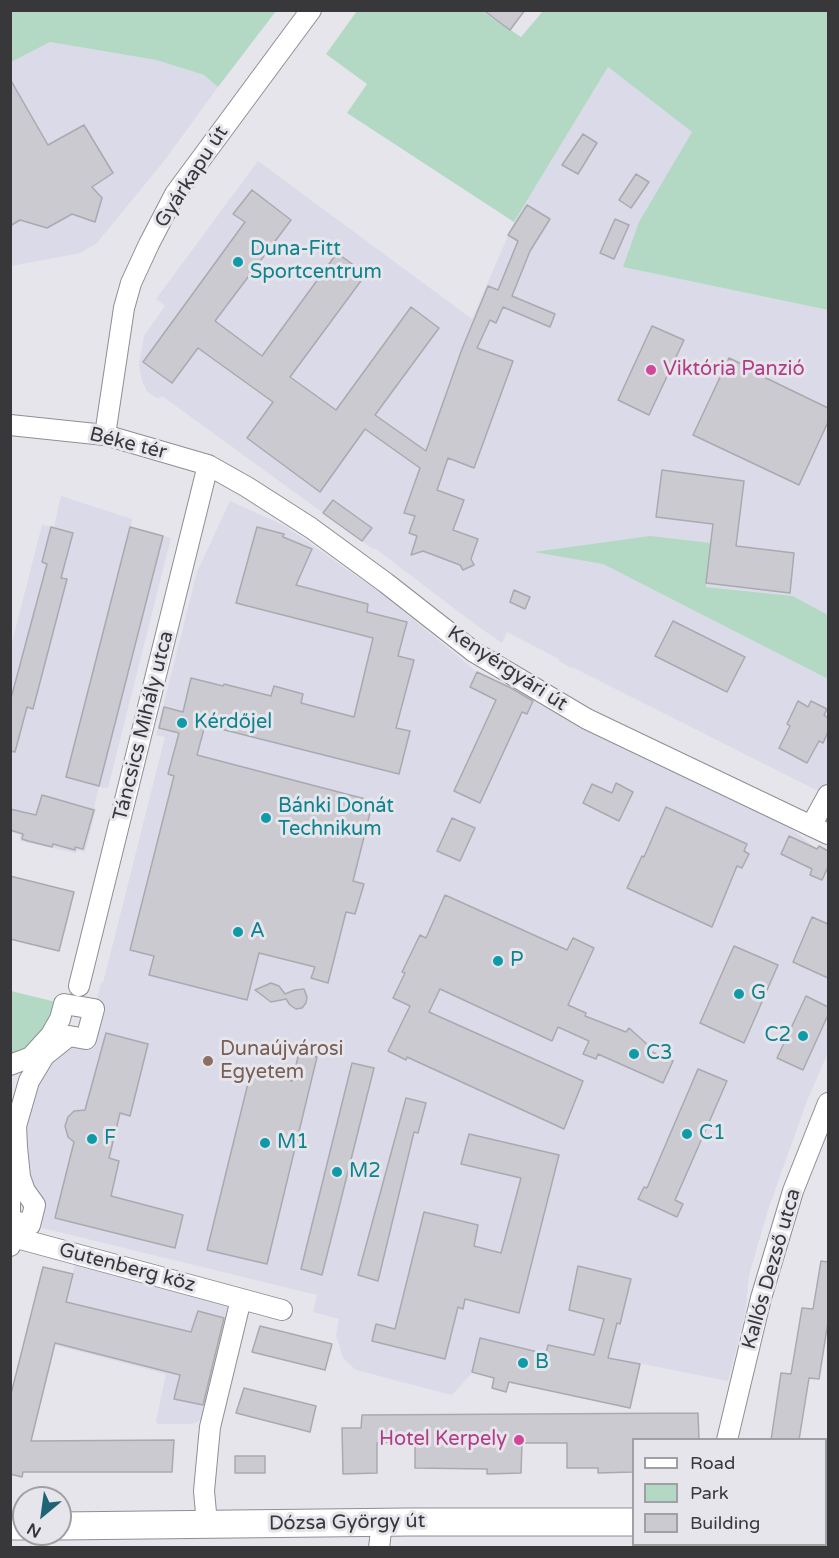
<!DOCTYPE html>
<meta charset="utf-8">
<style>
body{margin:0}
#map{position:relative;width:839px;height:1558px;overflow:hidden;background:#e5e5eb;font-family:"Varela Round",sans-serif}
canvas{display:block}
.frame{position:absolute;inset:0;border:12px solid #38373a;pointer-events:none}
.legend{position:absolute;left:632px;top:1438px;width:195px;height:108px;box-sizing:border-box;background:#e5e5eb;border:2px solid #a09fa4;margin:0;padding:8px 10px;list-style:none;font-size:18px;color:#38373a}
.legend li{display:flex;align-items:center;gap:12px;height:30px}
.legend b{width:30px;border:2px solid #a09fa4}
.north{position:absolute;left:12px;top:1486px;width:60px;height:60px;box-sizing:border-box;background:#e5e5eb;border:2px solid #a09fa4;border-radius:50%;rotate:209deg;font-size:16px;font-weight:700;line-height:24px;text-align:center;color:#38373a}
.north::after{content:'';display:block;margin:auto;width:21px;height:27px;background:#1f6375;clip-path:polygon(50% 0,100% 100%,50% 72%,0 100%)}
</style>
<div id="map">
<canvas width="839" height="1558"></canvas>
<div class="frame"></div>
<ul class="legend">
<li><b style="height:8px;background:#fff"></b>Road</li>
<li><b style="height:16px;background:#b3d9c4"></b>Park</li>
<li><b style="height:16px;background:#cacad0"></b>Building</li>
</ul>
<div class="north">N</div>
</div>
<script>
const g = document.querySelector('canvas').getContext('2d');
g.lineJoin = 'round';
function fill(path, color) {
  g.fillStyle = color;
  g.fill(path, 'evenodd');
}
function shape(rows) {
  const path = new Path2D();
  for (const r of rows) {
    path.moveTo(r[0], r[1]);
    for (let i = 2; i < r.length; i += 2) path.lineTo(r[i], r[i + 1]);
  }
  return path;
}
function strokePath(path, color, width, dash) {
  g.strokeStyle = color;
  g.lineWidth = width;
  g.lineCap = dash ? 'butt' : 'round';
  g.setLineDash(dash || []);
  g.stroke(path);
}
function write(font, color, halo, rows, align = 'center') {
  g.font = font + ' "Varela Round",sans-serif';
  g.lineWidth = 6;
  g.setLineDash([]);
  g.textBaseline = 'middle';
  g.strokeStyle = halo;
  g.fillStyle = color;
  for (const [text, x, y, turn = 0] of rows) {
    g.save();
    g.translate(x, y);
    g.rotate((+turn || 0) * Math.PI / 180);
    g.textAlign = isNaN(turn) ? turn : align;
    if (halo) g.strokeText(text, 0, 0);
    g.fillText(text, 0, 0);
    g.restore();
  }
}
const built = shape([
 [50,42,156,60,204,75,218,87,164,161,96,244,80,253,11,266,10,62],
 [608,67,692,132,638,270,828,310,828,615,793,596,706,587,711,543,603,564,828,679,828,785,824,794,572,667,571,668,559,661,559,659,507,632,502,643,476,625,376,549,373,549,162,396,159,398,155,397,147,391,142,381,139,365,144,336,165,306,156,299,258,161,472,319,514,222],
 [61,496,132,519,131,527,171,538,108,788,99,787,94,807,96,809,85,852,77,850,76,853,20,841,20,835,11,832,11,646,42,525,54,527],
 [230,501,283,525,295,533,381,593,477,672,780,820,817,849,819,846,828,851,828,1052,807,1101,769,1207,749,1275,745,1313,728,1381,548,1345,546,1354,480,1339,472,1373,452,1395,356,1370,343,1358,336,1335,339,1319,313,1312,317,1295,30,1225,17,1159,44,1056,86,1039,101,983,103,983,165,737,156,735,197,572],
 [75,1264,231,1304,202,1419,196,1423,187,1424,158,1424,156,1421,166,1374,55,1345]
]);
const green = shape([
 [10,11,11,10,276,11,218,87,204,75,156,60,50,42,11,62],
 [357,11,482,11,521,37,543,11,828,11,828,310,623,267,639,222,692,132,608,67,514,222,347,113,367,84,326,54],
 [650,536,711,543,706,587,793,596,828,615,828,679,603,564,534,552],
 [11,991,64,1004,60,1019,11,1065]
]);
const building = shape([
 [483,10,525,10,510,30,483,10],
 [10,79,48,145,84,125,113,173,92,187,102,198,95,222,72,214,47,228,20,220,10,226,10,79],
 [583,134,597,143,578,174,562,165,583,134],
 [636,174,649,182,631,208,619,200,636,174],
 [252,190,291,220,215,321,262,356,337,253,366,274,290,377,336,410,411,307,439,328,375,415,426,451,462,349,488,286,498,290,518,241,508,235,527,205,550,219,530,251,512,296,555,314,550,327,503,307,496,323,490,320,477,348,513,361,474,468,448,458,437,490,464,500,453,530,478,539,471,559,474,565,463,570,460,565,423,551,411,555,417,536,409,533,415,516,404,513,420,468,365,429,320,492,247,438,273,402,198,348,172,383,143,362,245,222,233,214,252,190],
 [615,219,629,225,614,259,600,253,615,219],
 [652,326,684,340,649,415,618,400,652,326],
 [729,358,767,376,766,378,828,408,828,422,799,485,693,435,729,358],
 [662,470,744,481,736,546,794,553,790,593,706,583,713,524,656,517,662,470],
 [333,500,372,528,362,541,323,513,333,500],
 [51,527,73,533,61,578,67,579,33,709,27,707,15,752,10,751,10,702,47,564,42,562,51,527],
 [130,527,163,536,99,786,66,777,130,527],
 [257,527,284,534,283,537,312,549,296,585,368,604,367,612,407,622,398,656,414,660,396,728,410,731,399,774,205,725,197,755,373,801,353,881,364,884,355,914,346,912,328,983,311,978,315,967,259,953,247,1000,149,975,154,956,130,950,174,776,168,774,179,733,159,728,164,707,183,712,191,678,223,686,224,684,271,696,274,686,303,694,301,703,354,717,373,638,236,603,257,527],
 [514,590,530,597,525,609,510,602,514,590],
 [673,621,745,657,727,692,655,656,673,621],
 [477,672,511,688,533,701,527,714,522,712,480,803,454,791,496,700,470,687,477,672],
 [798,701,808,707,811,701,827,709,824,715,828,718,828,732,823,743,819,741,807,763,779,748,790,726,787,724,798,701],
 [616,783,633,792,619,821,583,803,592,784,612,793,616,783],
 [42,795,94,810,83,849,75,847,75,850,53,844,52,847,28,841,22,839,23,834,10,830,10,809,36,815,42,795],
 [666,807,747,844,744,851,749,854,742,868,737,866,712,927,627,888,642,856,644,857,666,807],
 [452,818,475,828,460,861,437,851,452,818],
 [789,836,817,849,819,846,828,851,828,867,822,880,810,875,812,869,781,854,789,836],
 [10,876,74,892,59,951,10,939,10,876],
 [445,895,567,950,573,938,594,948,568,1005,586,1013,585,1016,626,1032,629,1028,649,1046,647,1050,673,1061,663,1083,598,1054,596,1059,583,1054,589,1041,558,1027,552,1041,440,989,429,1012,583,1081,564,1129,407,1057,406,1060,388,1051,410,1006,393,998,405,973,402,972,420,935,426,938,445,895],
 [812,917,828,924,828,978,793,962,812,917],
 [734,946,778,965,744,1043,700,1023,734,946],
 [271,983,279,986,285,994,295,990,304,989,307,997,306,1003,302,1008,296,1009,290,1005,286,999,271,1002,255,990,271,983],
 [806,996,828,1007,828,1015,803,1070,777,1058,806,996],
 [106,1033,148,1044,130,1116,120,1113,109,1158,119,1161,111,1196,183,1215,175,1248,55,1218,74,1142,68,1137,65,1126,68,1117,74,1111,85,1110,106,1033],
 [299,1053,317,1057,267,1264,207,1250,251,1071,292,1081,299,1053],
 [352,1063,374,1068,322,1275,301,1269,352,1063],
 [698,1069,727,1081,675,1200,683,1204,677,1217,638,1199,644,1187,647,1188,698,1069],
 [406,1098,426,1103,418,1133,414,1132,378,1281,358,1275,406,1098],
 [469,1134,559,1155,519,1313,465,1299,463,1309,458,1307,445,1359,372,1341,376,1324,395,1329,424,1212,478,1225,474,1246,501,1253,521,1178,461,1164,469,1134],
 [821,1261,828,1262,828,1322,819,1379,809,1378,799,1440,771,1440,781,1373,791,1374,802,1308,813,1309,821,1261],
 [578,1266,631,1279,620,1324,617,1323,608,1358,640,1364,630,1408,509,1382,506,1392,492,1388,494,1378,472,1372,480,1338,546,1354,548,1345,594,1355,604,1319,569,1310,578,1266],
 [43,1267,73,1274,66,1302,191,1332,198,1311,224,1318,203,1405,174,1399,180,1375,55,1343,31,1441,174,1440,172,1472,23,1472,22,1477,10,1474,10,1398,43,1267],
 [260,1326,332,1344,325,1370,252,1352,260,1326],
 [244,1388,316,1406,310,1432,236,1413,244,1388],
 [698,1413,699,1440,633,1440,633,1472,598,1473,598,1468,567,1468,567,1443,522,1443,521,1473,487,1474,487,1469,415,1468,415,1442,377,1443,377,1473,343,1474,342,1428,361,1428,362,1415,698,1413],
 [235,1456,265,1456,265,1473,235,1473,235,1456]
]);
const street = shape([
 [10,425,105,435,208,465,247,487,311,528,386,583,474,652,587,719,828,834],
 [105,435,124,308,131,283,149,244,175,194,311,10],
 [811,826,828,795],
 [79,986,208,465],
 [10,1065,31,1057,51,1035,60,1019,64,1004,94,1009,86,1039,69,1036,44,1056,29,1081,16,1126,17,1147,20,1177,25,1191,35,1205,30,1225,10,1220],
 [10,1189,10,1211],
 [10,1246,13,1237,282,1310],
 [727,1440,761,1298,793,1191,828,1103],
 [207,1524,204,1491,210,1427,241,1299],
 [379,1548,382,1522],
 [706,1548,706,1544]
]);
const secondary = shape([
 [826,1523,828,1523],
 [10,1526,24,1526],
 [60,1526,409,1522,634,1522]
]);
const markers = [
 [238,262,6,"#0f9aa8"],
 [651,370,6,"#d1479c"],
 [182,723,6,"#0f9aa8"],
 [266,818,6,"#0f9aa8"],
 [238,932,6,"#0f9aa8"],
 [498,961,6,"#0f9aa8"],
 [739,994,6,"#0f9aa8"],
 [803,1036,6,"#0f9aa8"],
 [634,1054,6,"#0f9aa8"],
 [208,1061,6,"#8d6e63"],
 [687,1134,6,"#0f9aa8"],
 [92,1139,6,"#0f9aa8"],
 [265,1143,6,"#0f9aa8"],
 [337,1172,6,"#0f9aa8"],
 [523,1363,6,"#0f9aa8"],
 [519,1440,6,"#d1479c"]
];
const streetNames = [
 ["Gyárkapu út",192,177,-57],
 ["Béke tér",128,444,14],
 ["Kenyérgyári út",507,669,33],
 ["Táncsics Mihály utca",144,726,-76],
 ["Gutenberg köz",127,1268,15],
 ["Kallós Dezső utca",772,1269,-74],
 ["Dózsa György út",347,1523,-1]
];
const cultureNames = [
 ["Duna-Fitt",250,250],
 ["Sportcentrum",250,273],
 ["Kérdőjel",194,723],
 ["Bánki Donát",278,807],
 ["Technikum",278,830],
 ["A",250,932],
 ["P",510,961],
 ["G",751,994],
 ["C2",791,1036,"right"],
 ["C3",646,1054],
 ["C1",699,1134],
 ["F",104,1139],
 ["M1",277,1143],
 ["M2",349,1172],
 ["B",535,1363]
];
const hotelNames = [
 ["Viktória Panzió",663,370],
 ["Hotel Kerpely",507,1440,"right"]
];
const educationNames = [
 ["Dunaújvárosi",220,1050],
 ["Egyetem",220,1073]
];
fill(built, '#dbdae8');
fill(green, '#b3d9c4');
fill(building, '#cacad0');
strokePath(building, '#a9a9af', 1.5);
strokePath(street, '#8f8e94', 22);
strokePath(secondary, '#8f8e94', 29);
strokePath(street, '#fff', 20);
strokePath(secondary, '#fff', 27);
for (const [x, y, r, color] of markers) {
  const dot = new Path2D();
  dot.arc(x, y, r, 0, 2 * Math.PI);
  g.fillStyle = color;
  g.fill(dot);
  strokePath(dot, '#e5e5eb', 2);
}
write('20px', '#38373a', '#e5e5eb', streetNames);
write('20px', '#0d838f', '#e5e5eb', cultureNames, 'left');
write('20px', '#b23c85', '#e5e5eb', hotelNames, 'left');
write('20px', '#785e54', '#e5e5eb', educationNames, 'left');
</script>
